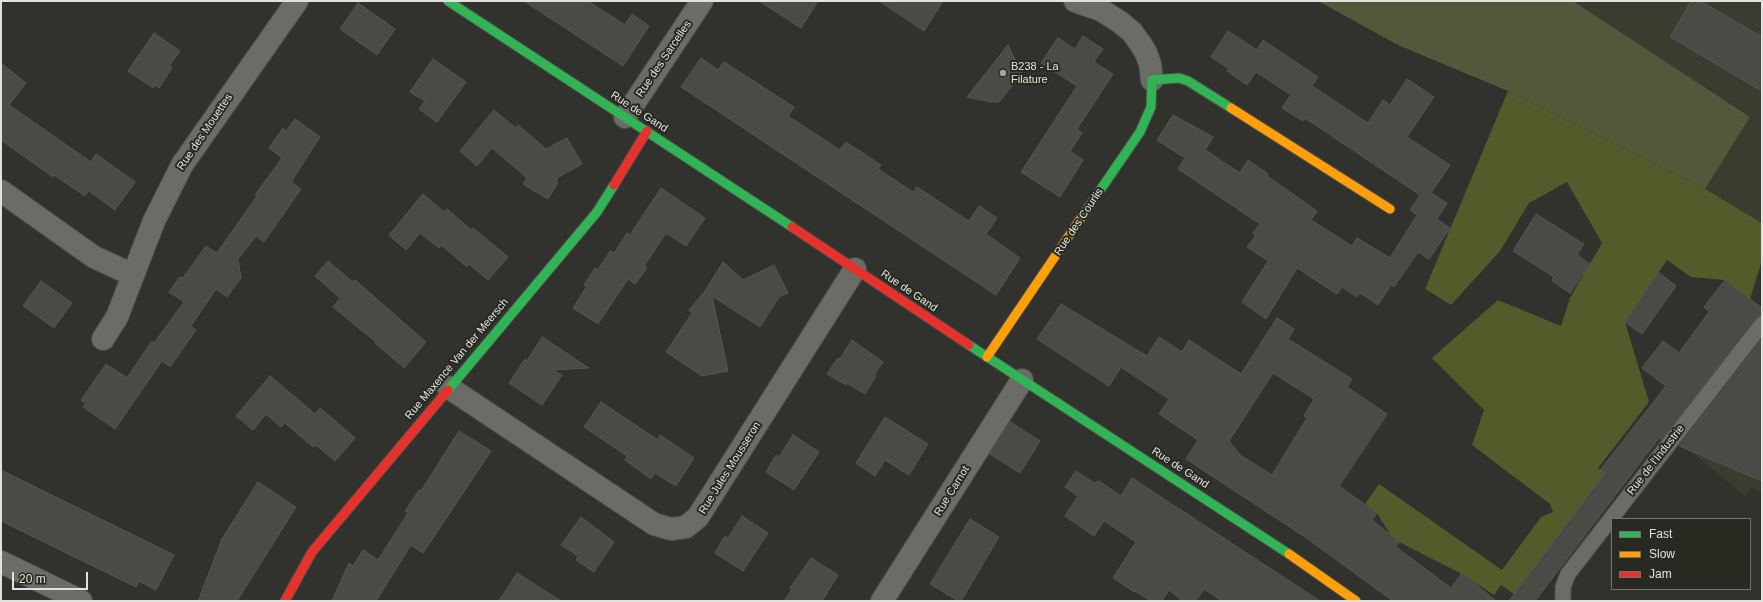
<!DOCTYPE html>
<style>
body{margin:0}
#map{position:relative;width:1763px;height:602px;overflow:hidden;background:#31322d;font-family:Arial,sans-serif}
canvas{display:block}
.frame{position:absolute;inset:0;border:2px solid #e1e2dd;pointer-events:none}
.legend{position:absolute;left:1611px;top:518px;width:140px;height:72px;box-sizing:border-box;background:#282a21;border:1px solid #72746c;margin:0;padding:5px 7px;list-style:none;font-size:12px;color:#e1e2dd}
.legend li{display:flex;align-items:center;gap:8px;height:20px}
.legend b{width:20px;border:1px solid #72746c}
.scale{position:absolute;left:12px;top:572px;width:76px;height:18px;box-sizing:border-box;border:2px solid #e1e2dd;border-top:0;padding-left:5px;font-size:12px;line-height:14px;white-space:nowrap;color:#e1e2dd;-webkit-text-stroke:3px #282a21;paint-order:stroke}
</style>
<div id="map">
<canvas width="1763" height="602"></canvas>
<div class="frame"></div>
<ul class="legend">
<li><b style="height:5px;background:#30b455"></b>Fast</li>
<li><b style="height:5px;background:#ff9f0a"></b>Slow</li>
<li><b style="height:5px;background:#e5322d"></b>Jam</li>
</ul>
<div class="scale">20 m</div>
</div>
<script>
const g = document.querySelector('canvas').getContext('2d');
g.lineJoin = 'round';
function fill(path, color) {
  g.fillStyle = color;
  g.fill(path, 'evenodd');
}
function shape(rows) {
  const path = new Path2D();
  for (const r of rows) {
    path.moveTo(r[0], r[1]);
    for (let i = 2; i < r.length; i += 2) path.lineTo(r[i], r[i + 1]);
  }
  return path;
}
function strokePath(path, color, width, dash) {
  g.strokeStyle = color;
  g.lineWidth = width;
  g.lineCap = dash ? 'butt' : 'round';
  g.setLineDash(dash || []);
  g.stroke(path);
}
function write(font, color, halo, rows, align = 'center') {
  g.font = font + ' Arial,sans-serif';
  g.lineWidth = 4;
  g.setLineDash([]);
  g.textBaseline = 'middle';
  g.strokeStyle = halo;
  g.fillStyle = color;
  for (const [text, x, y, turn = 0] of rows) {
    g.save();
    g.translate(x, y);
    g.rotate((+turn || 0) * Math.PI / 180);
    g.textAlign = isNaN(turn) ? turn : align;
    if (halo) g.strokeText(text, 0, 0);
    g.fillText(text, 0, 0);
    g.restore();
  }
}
const built = shape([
 [1573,1,1762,1,1762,223,1705,189,1750,117],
 [1762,355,1762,493,1752,487,1745,496,1690,451]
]);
const green = shape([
 [1318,1,1573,1,1750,117,1705,189,1508,91,1398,45]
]);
const forest = shape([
 [1508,91,1705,189,1762,223,1762,260,1750,299,1725,280,1691,277,1667,260,1625,322,1649,402,1598,468,1606,474,1597,484,1514,594,1501,585,1494,595,1462,574,1399,542,1391,536,1377,513,1365,504,1379,484,1502,570,1541,517,1553,512,1550,504,1472,445,1484,410,1432,358,1498,300,1561,326,1570,298,1602,243,1567,182,1529,203,1500,251,1451,305,1425,289]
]);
const building = shape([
 [524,1,588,1,625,25,632,14,649,26,623,66,524,1],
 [759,1,818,1,801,28,759,1],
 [879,1,943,1,924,31,879,1],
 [1691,1,1700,1,1762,37,1762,91,1670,37,1691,1],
 [358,3,395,29,377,55,340,29,358,3],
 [1228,31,1257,50,1263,40,1318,77,1312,86,1368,123,1383,100,1390,105,1407,79,1434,97,1407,137,1450,165,1431,193,1447,203,1437,219,1450,228,1429,259,1418,252,1394,287,1391,285,1378,305,1360,293,1357,297,1342,287,1337,294,1297,268,1266,319,1242,302,1268,261,1247,247,1256,235,1253,233,1260,224,1178,169,1185,158,1157,140,1173,115,1213,137,1205,150,1240,173,1248,160,1268,174,1267,176,1317,211,1311,220,1352,246,1357,238,1390,258,1417,215,1410,210,1420,195,1305,118,1303,121,1282,108,1291,95,1256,72,1247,85,1227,71,1229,69,1211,57,1228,31],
 [154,33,180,51,169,66,172,68,159,88,155,85,153,88,128,71,154,33],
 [1083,36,1103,49,1094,62,1113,74,1077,129,1082,133,1070,151,1083,160,1060,197,1021,172,1077,86,1041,63,1058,38,1075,49,1083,36],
 [1008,45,1022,74,1011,87,999,102,991,102,967,97,1008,45],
 [701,58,718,70,724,62,794,107,788,116,840,150,846,142,881,165,878,169,913,192,917,187,969,221,979,206,997,218,986,234,1020,258,996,295,681,87,701,58],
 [433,59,466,82,437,122,419,109,425,101,410,92,433,59],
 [1,63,26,83,9,105,91,162,96,154,135,182,115,210,89,191,85,196,54,175,53,177,1,140,1,63],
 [494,110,516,128,518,125,546,149,567,138,582,164,557,178,557,184,548,199,523,184,527,178,492,148,477,166,460,151,494,110],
 [295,119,320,137,291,182,301,189,264,242,256,236,238,259,241,278,227,297,216,289,191,326,196,330,170,367,162,361,115,429,83,407,86,404,81,400,106,364,127,378,152,341,154,343,184,302,169,292,180,277,183,278,206,246,217,253,257,196,255,195,282,158,269,148,283,128,286,131,295,119],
 [661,188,705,218,686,246,666,233,644,266,647,268,635,284,628,279,598,324,573,308,587,286,584,285,595,268,598,270,610,251,614,253,627,233,630,235,661,188],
 [423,194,444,212,447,209,471,230,473,228,508,257,488,280,469,264,467,267,441,245,439,248,420,233,406,250,389,235,423,194],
 [1536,214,1584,244,1577,255,1590,264,1570,293,1552,281,1554,277,1513,251,1536,214],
 [328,261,353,282,355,280,426,342,404,368,375,343,376,342,333,307,340,298,315,276,328,261],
 [723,262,743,280,774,265,788,293,779,297,760,327,712,296,728,371,702,376,666,352,692,313,689,310,705,291,723,262],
 [1658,272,1676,286,1642,334,1625,322,1658,272],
 [1725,280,1762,308,1762,315,1755,318,1662,439,1659,438,1535,601,1509,601,1605,473,1600,470,1666,386,1642,368,1663,341,1679,353,1709,312,1704,307,1725,280],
 [41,281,72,303,54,328,23,306,41,281],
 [1061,304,1147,356,1159,337,1182,352,1189,340,1241,374,1277,318,1294,329,1288,339,1352,379,1347,387,1387,414,1339,486,1377,513,1372,520,1399,542,1396,547,1451,588,1462,573,1496,601,1393,601,1305,537,1186,459,1198,440,1159,414,1169,399,1121,367,1109,386,1037,339,1061,304],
 [1273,373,1314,399,1304,416,1307,418,1272,475,1240,455,1229,441,1273,373],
 [542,337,589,368,553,370,562,375,542,405,509,383,525,359,527,361,542,337],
 [1762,339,1762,481,1679,446,1762,339],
 [852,340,883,362,874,375,876,376,865,394,847,383,846,385,827,374,838,358,840,359,852,340],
 [270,376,315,414,320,408,355,438,335,461,316,445,313,447,285,423,281,427,266,414,253,430,236,416,270,376],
 [601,402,658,440,660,435,694,458,676,486,655,473,651,479,625,460,627,456,584,427,601,402],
 [885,417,928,444,909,475,885,460,875,476,856,463,885,417],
 [1010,422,1040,441,1020,473,990,454,1010,422],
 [459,431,491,451,423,553,411,545,376,601,332,601,349,563,353,566,363,550,378,560,408,513,405,511,419,490,421,491,459,431],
 [793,435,819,452,794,490,766,472,776,455,779,457,793,435],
 [1,470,174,555,156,590,139,581,136,587,1,521,1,470],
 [1076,471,1094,483,1099,481,1121,496,1132,478,1320,601,1222,601,1204,589,1196,601,1183,601,1169,590,1162,601,1151,601,1135,591,1134,592,1113,578,1136,542,1104,521,1094,536,1065,516,1078,496,1065,487,1076,471],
 [258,482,296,507,237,601,198,601,222,539,258,482],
 [742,516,768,533,743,571,715,553,725,536,728,538,742,516],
 [581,517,614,542,594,572,576,560,578,556,561,545,581,517],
 [970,519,999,537,961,601,958,601,930,584,970,519],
 [811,558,838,575,822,601,784,601,792,589,790,588,811,558],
 [517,573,561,601,499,601,517,573]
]);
const lane = shape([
 [1563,601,1563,587,1568,574,1762,324]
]);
const street = shape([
 [1075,1,1101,10,1120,22,1132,32,1140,43,1146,53,1150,64,1152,80],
 [625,117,702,1],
 [1,191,94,257,133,275],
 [103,339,117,317,154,221,182,165,297,1],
 [448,387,654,524,671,529,686,527,698,517,855,269],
 [1,562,81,601],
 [882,601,1022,380]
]);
const fast = shape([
 [448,1,792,227],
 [1079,221,1140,132,1151,107,1152,80,1179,78,1188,81,1231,108],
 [969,345,1289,554],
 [448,390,597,212,614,185]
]);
const slow = shape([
 [1231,108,1390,209],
 [987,357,1079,221],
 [1289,554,1356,601]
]);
const jam = shape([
 [614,185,647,131],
 [792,227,969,345],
 [285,601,312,552,448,390]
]);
const markers = [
 [1003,73,4,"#a3a49f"]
];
const streetNames = [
 ["Rue des Sarcelles",664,59,-56],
 ["Rue de Gand",639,112,33],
 ["Rue des Mouettes",205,132,-56],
 ["Rue des Courlis",1079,222,-56],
 ["Rue de Gand",909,291,34],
 ["Rue Maxence Van der Meersch",457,359,-50],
 ["Rue de l'Industrie",1656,460,-52],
 ["Rue Jules Mousseron",730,468,-58],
 ["Rue de Gand",1180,468,33],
 ["Rue Carnot",952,491,-58]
];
const poiNames = [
 ["B238 - La",1011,67],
 ["Filature",1011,80]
];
fill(built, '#393c2e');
fill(green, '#53583b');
fill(forest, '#525b2a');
fill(building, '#4a4b47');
strokePath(building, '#555651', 1);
strokePath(lane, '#4d4e4a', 17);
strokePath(street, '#4d4e4a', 24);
strokePath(fast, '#4d4e4a', 11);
strokePath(slow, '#4d4e4a', 11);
strokePath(jam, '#4d4e4a', 11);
strokePath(lane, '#6b6c68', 15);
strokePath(street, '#6b6c68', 22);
strokePath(fast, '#30b455', 9);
strokePath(slow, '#ff9f0a', 9);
strokePath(jam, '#e5322d', 9);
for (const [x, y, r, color] of markers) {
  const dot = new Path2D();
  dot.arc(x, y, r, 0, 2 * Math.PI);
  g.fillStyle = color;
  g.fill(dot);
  strokePath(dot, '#282a21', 1.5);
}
write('11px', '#e1e2dd', '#282a21', streetNames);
write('11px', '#e1e2dd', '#282a21', poiNames, 'left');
</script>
